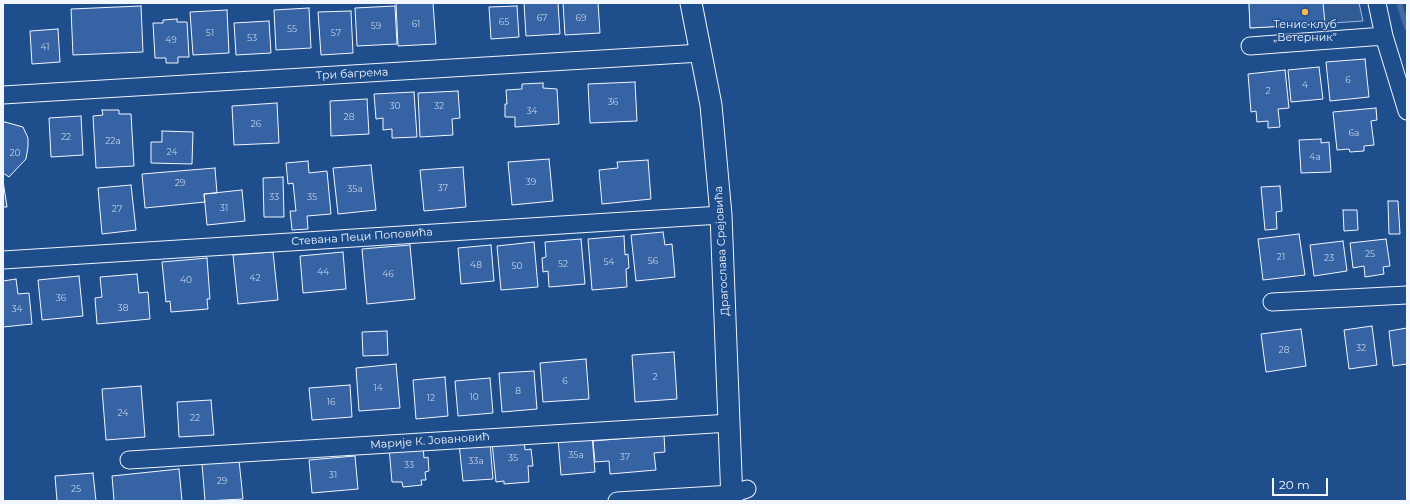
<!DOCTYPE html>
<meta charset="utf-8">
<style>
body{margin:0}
#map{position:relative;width:1410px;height:504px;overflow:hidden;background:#1f4e8c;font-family:Montserrat,sans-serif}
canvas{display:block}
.frame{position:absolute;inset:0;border:4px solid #f2f6ff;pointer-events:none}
.scale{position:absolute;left:1272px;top:478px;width:56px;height:18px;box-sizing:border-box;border:2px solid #f2f6ff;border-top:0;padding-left:5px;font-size:12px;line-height:14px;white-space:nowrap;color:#f2f6ff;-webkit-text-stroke:3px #1f4e8c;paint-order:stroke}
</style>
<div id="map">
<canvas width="1410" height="504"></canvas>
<div class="frame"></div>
<div class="scale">20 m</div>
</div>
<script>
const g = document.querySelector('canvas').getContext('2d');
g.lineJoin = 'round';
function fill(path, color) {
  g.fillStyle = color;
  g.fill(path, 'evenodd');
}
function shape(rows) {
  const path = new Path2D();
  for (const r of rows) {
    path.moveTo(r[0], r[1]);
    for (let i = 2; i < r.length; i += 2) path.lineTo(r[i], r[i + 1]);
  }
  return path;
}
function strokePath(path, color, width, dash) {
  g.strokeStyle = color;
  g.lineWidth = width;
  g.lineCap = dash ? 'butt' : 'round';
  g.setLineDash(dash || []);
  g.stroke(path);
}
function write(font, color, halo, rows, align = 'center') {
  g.font = font + ' Montserrat,sans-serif';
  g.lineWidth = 3;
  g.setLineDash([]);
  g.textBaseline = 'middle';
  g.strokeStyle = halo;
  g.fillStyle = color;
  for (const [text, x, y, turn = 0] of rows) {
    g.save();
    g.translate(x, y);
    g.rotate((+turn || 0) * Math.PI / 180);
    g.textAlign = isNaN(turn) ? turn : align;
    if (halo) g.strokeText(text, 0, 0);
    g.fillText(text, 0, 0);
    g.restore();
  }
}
const built = shape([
 [1249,3,1359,3,1363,21,1250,28,1249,3]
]);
const stream = shape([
 [1399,3,1407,28]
]);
const building = shape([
 [396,3,433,3,436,44,398,46,396,3],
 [524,3,558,3,560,34,526,36,524,3],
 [563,3,598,3,600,33,565,35,563,3],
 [1249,3,1323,3,1325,24,1250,28,1249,3],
 [141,6,143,52,73,55,71,9,141,6],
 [395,6,397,44,357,46,355,8,395,6],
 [517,6,519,37,491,39,489,7,517,6],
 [309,8,311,48,276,50,274,10,309,8],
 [227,10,229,53,193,55,190,12,227,10],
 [351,11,353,53,321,55,318,12,351,11],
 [177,19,177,22,187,22,189,57,178,57,178,63,166,63,166,58,155,58,153,23,163,23,163,20,177,19],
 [269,21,271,53,236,55,234,23,269,21],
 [58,29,60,62,32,64,30,31,58,29],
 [1365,59,1369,97,1330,101,1326,62,1365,59],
 [1319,67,1323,99,1291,102,1288,70,1319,67],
 [1285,70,1289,108,1278,109,1280,127,1268,128,1268,121,1257,122,1256,111,1251,112,1248,74,1285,70],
 [635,82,637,121,590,123,588,84,635,82],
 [543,83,543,88,557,89,559,124,515,127,515,117,505,117,505,104,507,104,506,90,522,89,522,84,543,83],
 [458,91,460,118,452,119,453,135,420,137,418,93,458,91],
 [414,92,417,137,392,138,392,129,383,130,383,118,376,119,374,94,414,92],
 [367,99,369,134,331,136,330,101,367,99],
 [277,103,279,143,234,145,232,106,277,103],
 [1376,108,1377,120,1371,121,1374,145,1364,146,1364,151,1350,152,1349,149,1337,150,1333,112,1376,108],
 [102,110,119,110,119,114,131,114,134,166,96,168,93,116,103,115,102,110],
 [81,116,83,155,51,157,49,118,81,116],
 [5,122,23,127,28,138,28,147,26,159,9,177,3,173,3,123,5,122],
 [162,131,193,132,192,164,151,163,151,142,162,142,162,131],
 [1321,139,1321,143,1329,142,1331,172,1301,173,1299,140,1321,139],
 [549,159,553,201,512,205,508,162,549,159],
 [648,160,651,199,602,204,599,170,618,168,617,162,648,160],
 [308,161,309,173,327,171,331,214,307,216,308,229,292,230,290,211,296,211,293,183,288,184,286,163,308,161],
 [371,165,376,210,338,214,333,168,371,165],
 [463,167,466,207,424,211,420,170,463,167],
 [215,168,217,193,204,194,205,202,145,208,142,174,215,168],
 [283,177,284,217,264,217,263,178,283,177],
 [3,181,7,207,3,207,3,181],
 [131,185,136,230,102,234,98,188,131,185],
 [1280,186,1282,211,1276,212,1277,229,1265,230,1261,187,1280,186],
 [242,190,245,221,207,225,204,194,242,190],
 [1388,201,1398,201,1400,234,1389,234,1388,201],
 [1343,210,1357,210,1358,230,1344,231,1343,210],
 [663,232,665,245,672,244,675,277,636,281,631,235,663,232],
 [1299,234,1305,275,1263,280,1258,239,1299,234],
 [624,236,625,255,628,254,629,268,626,269,627,287,592,290,588,239,624,236],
 [581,239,585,284,549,287,548,271,543,272,542,258,546,257,545,242,581,239],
 [1386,239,1390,266,1383,267,1384,274,1365,277,1364,266,1353,268,1350,243,1386,239],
 [1343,241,1347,271,1314,276,1310,245,1343,241],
 [534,242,538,287,501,290,497,246,534,242],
 [410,245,415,299,367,304,362,249,410,245],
 [491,245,494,281,461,284,458,248,491,245],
 [273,252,278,300,238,304,233,255,273,252],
 [343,252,346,289,303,293,300,256,343,252],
 [207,258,210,299,207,299,208,309,171,312,170,301,166,302,162,262,207,258],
 [137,274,139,293,148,292,150,319,97,324,95,298,102,297,100,277,137,274],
 [79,276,83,316,42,320,38,280,79,276],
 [16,279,18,294,29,293,32,324,3,327,3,281,16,279],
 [1372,326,1377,365,1349,369,1344,330,1372,326],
 [1407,328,1407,364,1393,366,1389,331,1407,328],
 [1301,329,1306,366,1266,372,1261,334,1301,329],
 [387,331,388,355,363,356,362,332,387,331],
 [674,352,677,399,635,402,632,355,674,352],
 [586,359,589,399,543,402,540,363,586,359],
 [396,364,400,408,359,411,356,368,396,364],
 [534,371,537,409,502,412,499,373,534,371],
 [445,377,448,416,416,419,413,380,445,377],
 [490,378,493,413,458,416,455,381,490,378],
 [350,385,352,417,312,420,309,388,350,385],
 [141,386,145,437,106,440,102,389,141,386],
 [211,400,214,435,179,437,177,402,211,400],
 [592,435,595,472,561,475,558,438,592,435],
 [664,435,665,452,654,453,656,470,610,474,609,461,595,462,593,441,664,435],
 [524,439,525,450,531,449,533,466,528,466,529,482,504,484,504,481,496,482,492,442,524,439],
 [490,442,493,479,463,481,459,444,490,442],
 [423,446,424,458,428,457,429,471,425,472,426,480,421,480,422,485,403,487,402,482,392,482,389,448,423,446],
 [355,456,358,489,312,493,309,460,355,456],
 [239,460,243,499,205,501,202,464,239,460],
 [179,469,182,501,114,501,112,476,179,469],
 [93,473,96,501,57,501,55,476,93,473]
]);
const minor = shape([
 [1377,3,1384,36,1407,111],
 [1250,46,1384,36],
 [3,95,701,53],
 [3,260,721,215],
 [1272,302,1407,295],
 [129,460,730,423],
 [617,501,732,494,747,489]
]);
const tertiary = shape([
 [691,3,711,105,721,215,732,501]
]);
const markers = [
 [1305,12,4,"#ffb74d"]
];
const numberNames = [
 ["67",542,18],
 ["69",581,18],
 ["65",504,22],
 ["61",416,24],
 ["59",376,26],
 ["55",292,29],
 ["51",210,33],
 ["57",336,33],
 ["53",252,38],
 ["49",171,40],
 ["41",45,47],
 ["6",1348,80],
 ["4",1305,85],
 ["2",1268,91],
 ["36",613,102],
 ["30",395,106],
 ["32",439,106],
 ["34",532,111],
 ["28",349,117],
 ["26",256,124],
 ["6a",1354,133],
 ["22",66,137],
 ["22a",113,141],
 ["24",172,152],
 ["20",15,153],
 ["4a",1315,157],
 ["39",531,182],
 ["29",180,183],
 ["37",443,188],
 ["35a",355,189],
 ["33",274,197],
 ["35",312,197],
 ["31",224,208],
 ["27",117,209],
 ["25",1370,254],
 ["21",1281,257],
 ["23",1329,258],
 ["56",653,261],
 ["54",609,262],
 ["52",563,264],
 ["48",476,265],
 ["50",517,266],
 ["44",323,272],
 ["46",388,274],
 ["42",255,278],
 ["40",186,280],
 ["36",61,298],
 ["38",123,308],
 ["34",17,309],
 ["32",1361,348],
 ["28",1284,350],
 ["2",655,377],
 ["6",565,381],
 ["14",378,388],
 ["8",518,391],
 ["10",474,397],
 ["12",431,398],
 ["16",331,402],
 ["24",123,413],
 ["22",195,418],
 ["35a",576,455],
 ["37",625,457],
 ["35",513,458],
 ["33a",476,461],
 ["33",409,465],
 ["31",333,475],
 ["29",222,481],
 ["25",76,489]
];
const poiNames = [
 ["Тенис клуб",1305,25],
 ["„Ветерник”",1305,38]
];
const streetNames = [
 ["Три багрема",352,74,-3],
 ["Стевана Пеци Поповића",362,237,-4],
 ["Драгослава Срејовића",722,251,-93],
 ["Марије К. Јовановић",430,441,-4]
];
fill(built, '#305b95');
strokePath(built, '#a8bbd7', 1);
strokePath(stream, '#446ba0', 5.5);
fill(building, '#3563a3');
strokePath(building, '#f2f6ff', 1);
strokePath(minor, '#f2f6ff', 19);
strokePath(tertiary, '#f2f6ff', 23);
strokePath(minor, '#1f4e8c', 17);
strokePath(tertiary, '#1f4e8c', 21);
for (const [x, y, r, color] of markers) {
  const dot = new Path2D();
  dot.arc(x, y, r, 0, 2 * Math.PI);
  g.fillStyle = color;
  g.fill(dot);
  strokePath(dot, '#1f4e8c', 1.5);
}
write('9px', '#c3d1e8', null, numberNames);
write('11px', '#f2f6ff', '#1f4e8c', poiNames);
write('11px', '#f2f6ff', '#1f4e8c', streetNames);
</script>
